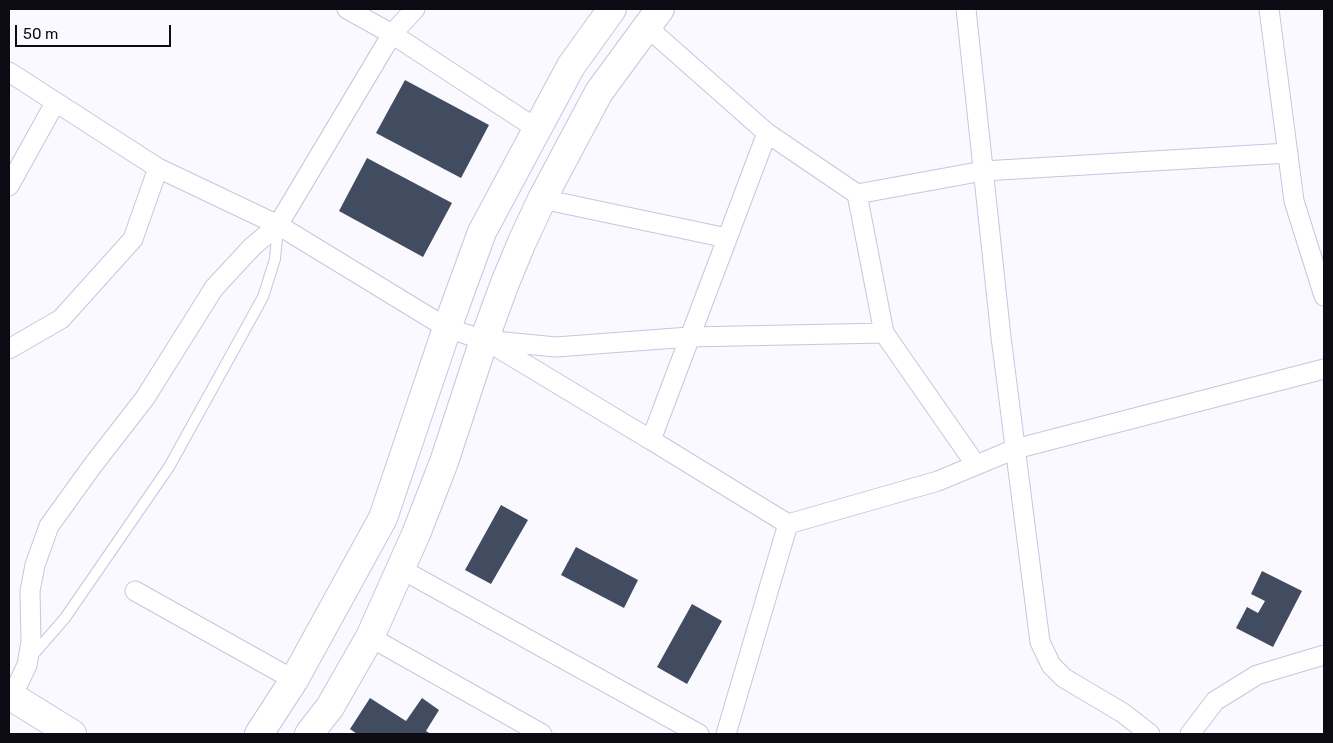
<!DOCTYPE html>
<style>
body{margin:0}
#map{position:relative;width:1333px;height:743px;overflow:hidden;background:#f9f9ff;font-family:Rubik,sans-serif}
canvas{display:block}
.frame{position:absolute;inset:0;border:10px solid #0c0b14;pointer-events:none}
.scale{position:absolute;left:15px;top:25px;width:156px;height:22px;box-sizing:border-box;border:2px solid #0c0b14;border-top:0;padding-left:6px;font-size:15px;line-height:18px;white-space:nowrap;color:#0c0b14;-webkit-text-stroke:4px #f9f9ff;paint-order:stroke}
</style>
<div id="map">
<canvas width="1333" height="743"></canvas>
<div class="frame"></div>
<div class="scale">50 m</div>
</div>
<script>
const g = document.querySelector('canvas').getContext('2d');
g.lineJoin = 'round';
function fill(path, color) {
  g.fillStyle = color;
  g.fill(path, 'evenodd');
}
function shape(rows) {
  const path = new Path2D();
  for (const r of rows) {
    path.moveTo(r[0], r[1]);
    for (let i = 2; i < r.length; i += 2) path.lineTo(r[i], r[i + 1]);
  }
  return path;
}
function strokePath(path, color, width, dash) {
  g.strokeStyle = color;
  g.lineWidth = width;
  g.lineCap = dash ? 'butt' : 'round';
  g.setLineDash(dash || []);
  g.stroke(path);
}
const building = shape([
 [405,80,489,125,461,178,376,133],
 [367,158,452,203,423,257,339,211],
 [501,505,528,520,491,584,465,570],
 [576,547,638,580,624,608,561,575],
 [1262,571,1302,591,1273,647,1236,628,1247,607,1258,613,1265,601,1251,594],
 [692,604,722,621,687,684,657,667],
 [370,698,406,721,422,698,439,710,426,731,431,734,357,734,350,729]
]);
const lane = shape([
 [32,656,65,618,169,467,263,297,275,259,278,226]
]);
const street = shape([
 [347,9,392,34,537,129],
 [966,9,1001,337,1040,642,1051,665,1064,678,1123,713,1150,734],
 [1269,9,1294,201,1324,296],
 [647,27,767,133,651,440,788,524,726,734],
 [9,72,158,168],
 [767,133,857,194,884,333,976,465],
 [9,186,55,103],
 [857,194,983,171,1288,153],
 [542,199,727,238],
 [490,343,651,440],
 [9,349,61,319,133,239,158,168,278,225,447,328,484,340,556,347,689,337,884,333],
 [788,524,938,481,1015,449,1324,369],
 [401,569,699,734],
 [135,591,294,680],
 [370,637,542,734],
 [12,697,27,665,31,641,30,591,35,565,49,526,93,465,145,398,214,288,252,247,278,225,392,34,415,9],
 [1190,734,1215,701,1257,675,1324,655]
]);
const secondary = shape([
 [259,734,294,680,383,518,447,328,482,232,571,66,612,9],
 [309,734,330,707,370,637,416,534,444,462,484,340,505,283,522,242,542,199,599,92,660,9]
]);
const primary = shape([
 [9,695,72,734]
]);
fill(building, '#414c60');
strokePath(lane, '#c8c5e0', 12);
strokePath(street, '#c8c5e0', 21);
strokePath(secondary, '#c8c5e0', 30);
strokePath(primary, '#c8c5e0', 30);
strokePath(lane, '#fff', 10);
strokePath(street, '#fff', 19);
strokePath(secondary, '#fff', 28);
strokePath(primary, '#fff', 28);
</script>
